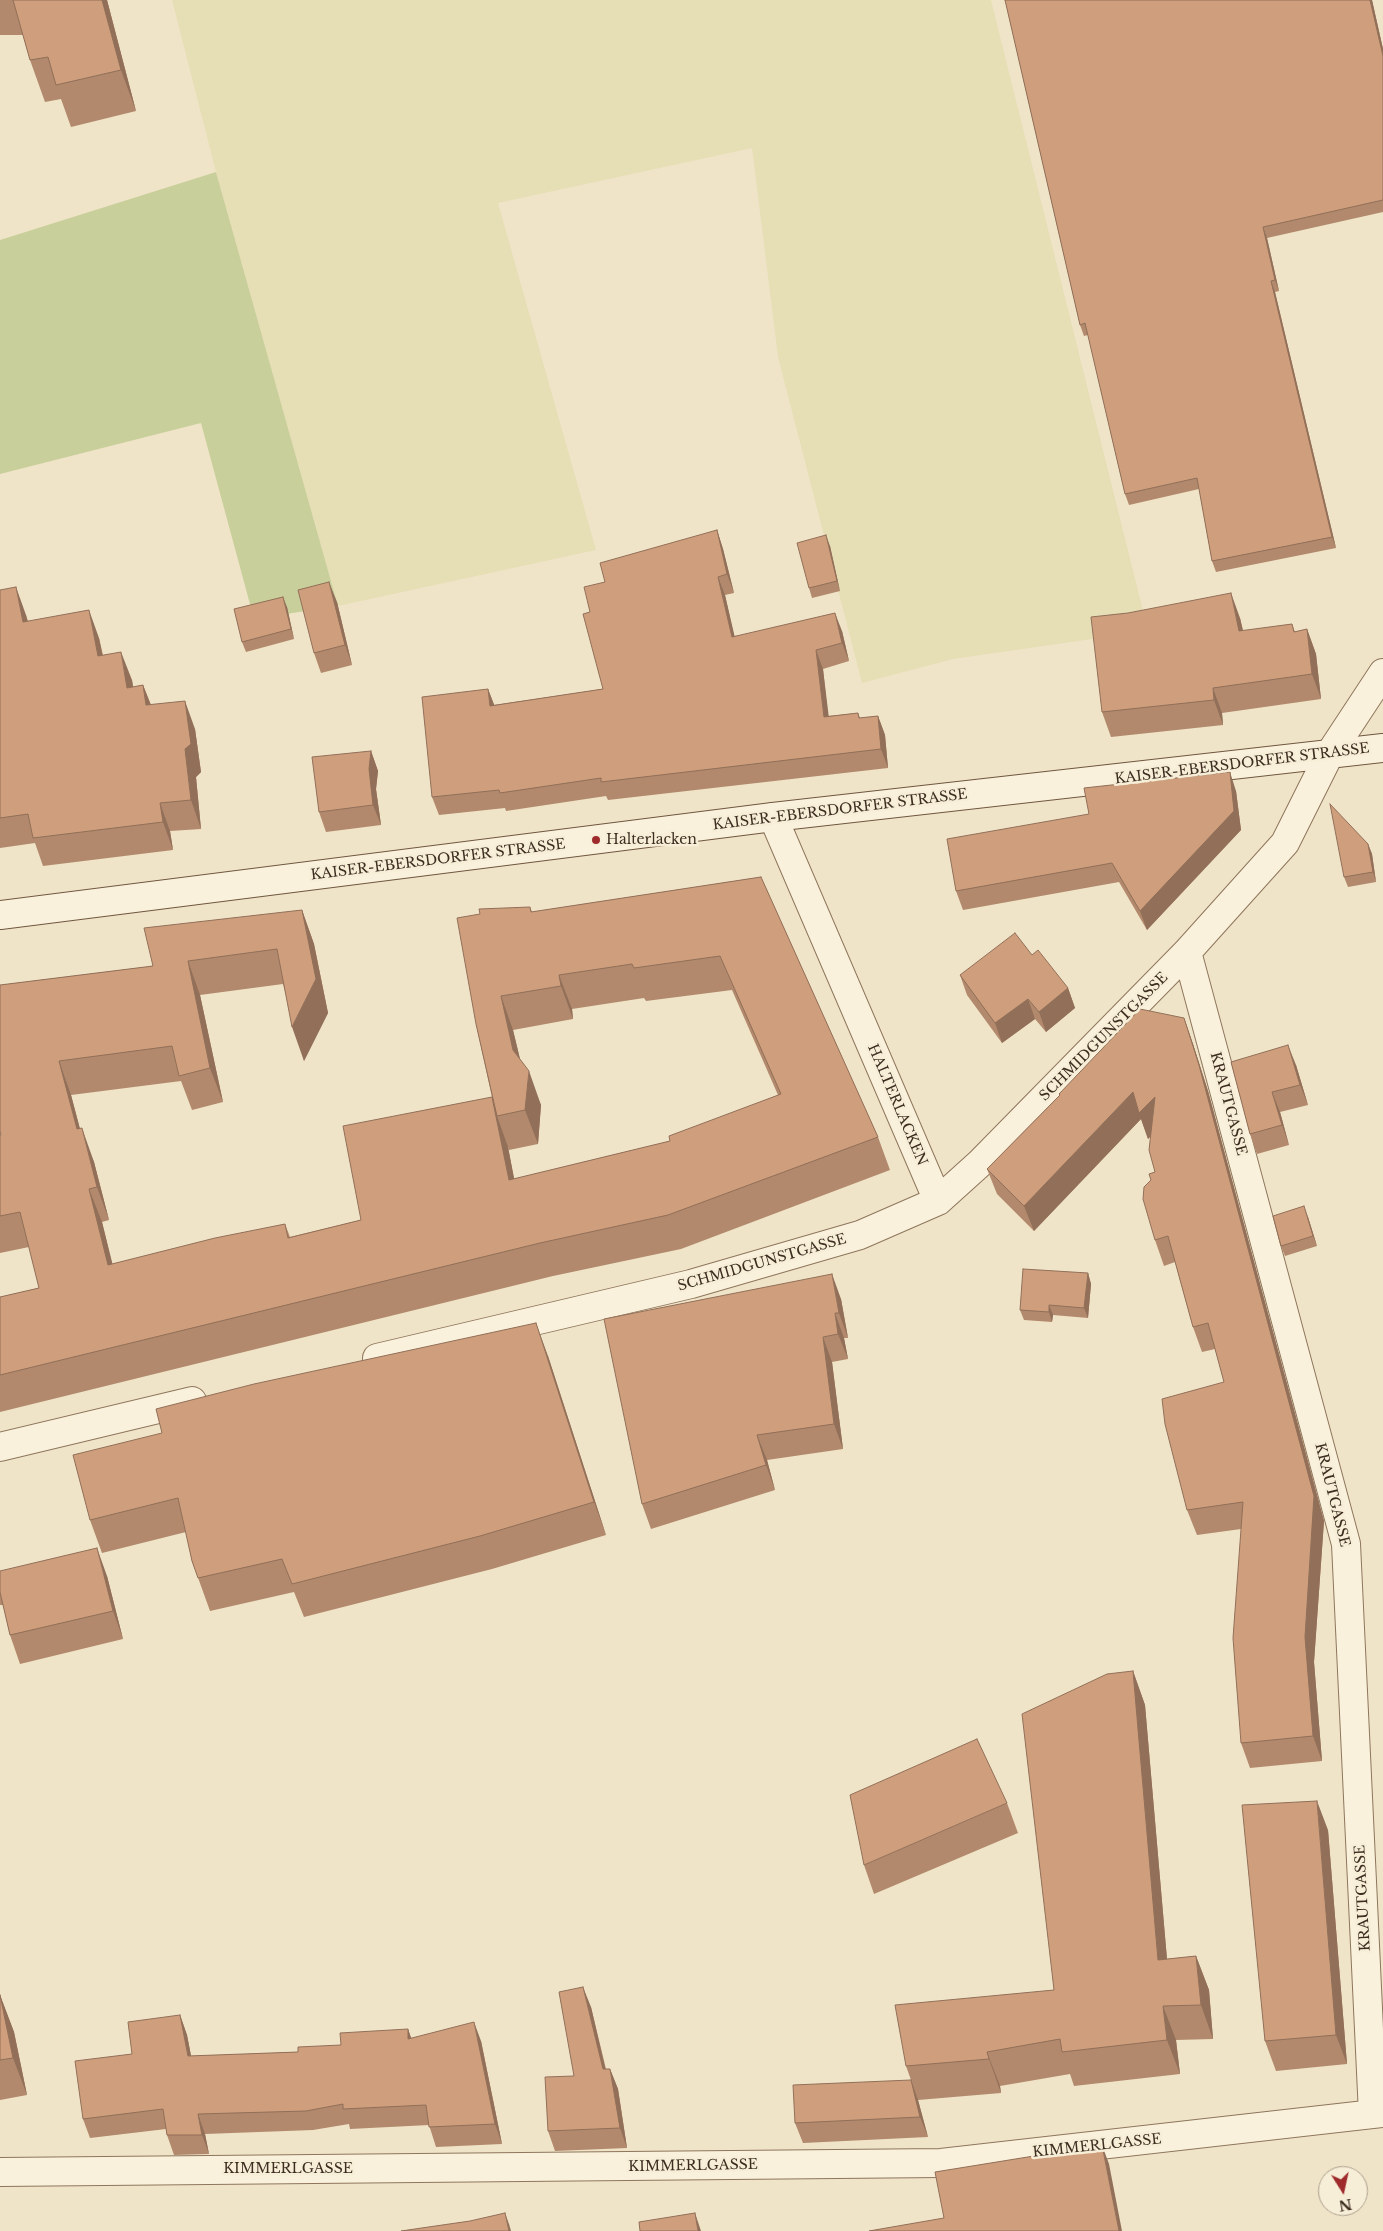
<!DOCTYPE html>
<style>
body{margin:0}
#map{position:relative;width:1383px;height:2231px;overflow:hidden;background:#f0e4c8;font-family:"Libre Baskerville",serif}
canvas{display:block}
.north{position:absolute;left:1318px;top:2166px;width:50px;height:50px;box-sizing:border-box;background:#f7eed8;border:1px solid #ada18e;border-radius:50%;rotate:170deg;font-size:14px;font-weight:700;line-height:20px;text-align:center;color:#3d2e20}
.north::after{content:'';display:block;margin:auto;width:18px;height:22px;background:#9e2a2b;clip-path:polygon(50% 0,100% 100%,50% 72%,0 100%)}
</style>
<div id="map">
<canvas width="1383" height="2231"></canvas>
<div class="north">N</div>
</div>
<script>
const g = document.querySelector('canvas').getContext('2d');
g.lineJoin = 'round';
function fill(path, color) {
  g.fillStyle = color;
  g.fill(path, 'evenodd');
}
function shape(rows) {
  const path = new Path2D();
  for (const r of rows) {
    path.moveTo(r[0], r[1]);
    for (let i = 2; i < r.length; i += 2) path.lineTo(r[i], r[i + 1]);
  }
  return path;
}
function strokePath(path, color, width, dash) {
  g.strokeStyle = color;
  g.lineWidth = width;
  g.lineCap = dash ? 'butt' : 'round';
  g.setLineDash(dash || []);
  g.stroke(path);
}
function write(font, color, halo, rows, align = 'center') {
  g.font = font + ' "Libre Baskerville",serif';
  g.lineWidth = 5;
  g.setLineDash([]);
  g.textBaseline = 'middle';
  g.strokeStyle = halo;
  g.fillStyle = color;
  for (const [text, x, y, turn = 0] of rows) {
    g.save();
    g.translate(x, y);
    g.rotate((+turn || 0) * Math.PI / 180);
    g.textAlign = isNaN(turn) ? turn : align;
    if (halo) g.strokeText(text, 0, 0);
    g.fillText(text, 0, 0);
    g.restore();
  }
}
const farmland = shape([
 [172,0,991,0,1148,631,953,659,862,683,778,357,752,148,498,203,596,550,338,606,216,172]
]);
const green = shape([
 [216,172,338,606,254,619,201,423,0,474,0,240]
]);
const street = shape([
 [773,817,938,1201],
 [1187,952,1346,1544,1373,2114],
 [377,1358,691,1284,860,1235,938,1201,979,1164,1187,952,1285,843,1329,755,1383,673],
 [0,1447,192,1401],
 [0,2172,941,2163,1383,2113]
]);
const secondary = shape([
 [0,915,773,817,1383,748]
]);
const wall = shape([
 [0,0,107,0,136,111,71,127,61,99,45,102,30,60,23,35,0,35],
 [1005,0,1372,0,1383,49,1383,212,1267,238,1279,291,1275,292,1336,548,1216,572,1212,561,1199,489,1129,505,1125,494,1088,335,1084,336,1080,325],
 [717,530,723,549,734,593,725,595,734,636,842,631,849,661,823,669,828,716,858,713,860,718,878,716,885,735,888,768,608,800,606,796,506,811,505,808,439,815,432,797,488,689,494,705,603,689,590,612,605,582],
 [830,546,840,591,812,598,809,588],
 [0,590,26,615,28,621,99,638,103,655,132,680,133,687,143,685,151,705,195,729,201,772,196,777,201,829,170,831,173,850,43,866,35,843,0,848],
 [337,602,352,665,321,673,314,653],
 [287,607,294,639,246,652,242,642],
 [1240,618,1243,631,1292,624,1295,632,1307,629,1316,654,1321,699,1222,713,1223,725,1111,737,1102,712],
 [371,751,378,771,376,789,381,825,326,832,319,812],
 [1236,791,1241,830,1147,930,1119,882,963,910,956,891],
 [1368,844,1372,854,1376,882,1348,887,1344,877],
 [761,877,878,1137,890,1170,681,1249,553,1276,0,1412,0,1297,39,1288,29,1247,0,1253,0,1135,1,1135,0,985,153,966,302,910,314,944,328,1013,304,1061,283,984,200,995,223,1102,192,1110,181,1081,71,1095,80,1129,94,1162,109,1220,102,1222,112,1264,285,1224,290,1237,361,1220,492,1097,476,1024,530,907,532,912],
 [732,990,778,1095,670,1141,514,1179,508,1147,509,1150,538,1144,541,1105,520,1059,513,1030,573,1019,572,1009,644,998,646,1001],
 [1032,955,1068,988,1075,1008,1046,1032,1035,1019,1002,1043,967,995,960,975],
 [1184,1018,1193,1044,1208,1091,1324,1521,1314,1662,1322,1761,1250,1768,1241,1743,1241,1529,1197,1535,1187,1510,1224,1382,1215,1349,1202,1352,1193,1327,1175,1262,1164,1266,1155,1240,1151,1180,1155,1172,1151,1136,1148,1139,1141,1119,1034,1231,997,1194,987,1169,1059,1096,1059,1094],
 [1231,1062,1296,1065,1308,1105,1280,1112,1289,1145,1257,1154,1250,1134],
 [1308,1217,1317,1246,1285,1256,1281,1246],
 [1088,1273,1091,1284,1088,1318,1053,1315,1052,1322,1024,1320,1020,1310],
 [841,1299,848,1338,844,1338,848,1359,832,1362,843,1449,767,1460,775,1490,651,1529,642,1504],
 [548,1356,606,1535,492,1569,304,1617,294,1592,210,1611,192,1561,186,1532,102,1553,90,1520],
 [0,1571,107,1576,123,1639,20,1664,10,1635,3,1605,0,1605],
 [1133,1671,1145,1705,1167,1959,1196,1956,1209,1990,1213,2039,1176,2040,1180,2074,1074,2086,1070,2074,1000,2086,1001,2093,918,2100,928,2137,803,2143,795,2123,911,2080,906,2066,1054,1990],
 [1007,1803,1018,1833,874,1894,864,1865],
 [1328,1830,1347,2064,1276,2071,1265,2041],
 [0,1995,14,2032,27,2095,0,2100],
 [591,2007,606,2069,610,2069,618,2089,627,2148,555,2151,548,2131,574,2076],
 [180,2015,187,2035,191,2056,298,2052,341,2045,408,2029,411,2038,481,2041,502,2144,436,2147,429,2125,350,2129,349,2124,313,2130,205,2134,209,2154,174,2155,167,2135,166,2129,90,2138,83,2119,132,2054]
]);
const shadedWall = shape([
 [102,0,107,0,136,111,121,70],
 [1370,0,1372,0,1383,49,1383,56],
 [1263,227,1267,238,1279,291,1275,280],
 [1271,281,1275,292,1336,548,1332,537],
 [717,530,723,549,734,593,727,574],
 [826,535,830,546,840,591,837,581],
 [718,577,725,595,739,655,732,637],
 [329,582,337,602,352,665,345,645],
 [16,587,26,615,34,650,23,622],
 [1231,593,1240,618,1249,656,1239,631],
 [283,597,287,607,294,639,291,629],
 [89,610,99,638,108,684,98,656],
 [835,613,842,631,849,661,842,643],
 [1307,629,1316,654,1321,699,1312,674],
 [816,650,823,669,831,735,824,717],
 [121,652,132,680,138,716,127,688],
 [143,685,154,713,146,705],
 [1213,688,1222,713,1223,725,1214,700],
 [488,689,495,707,490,706],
 [185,701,195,729,201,772,196,777,201,829,191,800,185,749],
 [878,716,885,735,888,768,881,749],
 [371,751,378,771,376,789,381,825,373,805,369,769],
 [1230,772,1236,791,1241,830,1147,930,1140,911],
 [160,803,170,831,173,850,163,822],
 [1368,844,1372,854,1376,882,1373,872],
 [302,910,314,944,328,1013,304,1061,292,1027],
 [188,961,200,995,223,1102,210,1068],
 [559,975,572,1009,573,1019,561,986],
 [1068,988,1075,1008,1046,1032,1039,1012],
 [501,996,513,1030,526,1084,513,1050],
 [1028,999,1035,1019,1002,1043,995,1023],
 [1184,1018,1193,1044,1208,1091,1324,1521,1314,1662,1322,1761,1313,1736],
 [1288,1045,1296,1065,1308,1105,1300,1085],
 [59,1061,71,1095,89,1163,77,1129],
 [529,1071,541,1105,538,1144,525,1110],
 [1133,1092,1155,1097,1165,1122,1148,1139,1141,1119,1034,1231,1024,1206],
 [1272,1092,1280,1112,1289,1145,1282,1125],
 [492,1097,497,1116,508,1147,521,1214,509,1180],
 [82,1128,94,1162,109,1220,97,1187],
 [89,1189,102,1222,121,1298,108,1265],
 [1304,1206,1308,1217,1317,1246,1313,1236],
 [1088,1273,1091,1284,1088,1318,1084,1308],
 [832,1274,841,1299,848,1338,839,1313],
 [1049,1305,1053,1315,1052,1322,1049,1312],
 [835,1313,844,1338,848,1359,838,1334],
 [536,1323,548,1356,606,1535,594,1502],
 [823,1337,832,1362,843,1449,834,1424],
 [757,1435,767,1460,775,1490,766,1465],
 [97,1548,107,1576,123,1639,113,1611],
 [1133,1671,1145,1705,1170,1994,1158,1960],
 [1317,1801,1328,1830,1347,2064,1336,2035],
 [1196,1956,1209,1990,1213,2039,1201,2005],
 [583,1987,591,2007,610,2089,603,2069],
 [0,1995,14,2032,27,2095,13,2058],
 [1163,2006,1176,2040,1180,2074,1167,2040],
 [180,2015,187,2035,195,2076,188,2056],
 [474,2022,481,2041,502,2144,495,2124],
 [408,2029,415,2049,408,2039],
 [987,2052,1000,2086,1001,2093,989,2059],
 [610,2069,618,2089,627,2148,620,2128],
 [911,2080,918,2100,928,2137,920,2117],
 [198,2114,205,2134,209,2154,202,2135],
 [1102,2145,1109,2164,1122,2231,1119,2231],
 [505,2213,509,2224,511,2231,509,2231],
 [695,2213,701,2231,698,2231]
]);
const building = shape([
 [13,0,102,0,121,70,56,85,48,57,30,60,13,0],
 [1005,0,1370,0,1383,56,1383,200,1263,227,1275,280,1271,281,1332,537,1212,561,1197,478,1125,494,1085,323,1080,325,1005,0],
 [717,530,727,574,718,577,732,637,835,613,842,643,816,650,824,717,858,713,859,718,878,716,881,749,601,782,601,778,500,793,499,790,432,797,422,697,488,689,490,706,603,689,583,614,590,612,584,587,605,582,600,563,717,530],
 [826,535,837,581,809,588,797,543,826,535],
 [329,582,345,645,314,653,298,590,329,582],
 [16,587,23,622,89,610,98,656,121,652,127,688,143,685,146,705,185,701,191,744,185,749,191,800,160,803,163,822,33,838,28,814,0,818,0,590,16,587],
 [1231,593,1239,631,1292,624,1294,632,1307,629,1312,674,1213,688,1214,700,1102,712,1091,617,1128,613,1231,593],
 [283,597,291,629,242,642,234,609,283,597],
 [371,751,369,769,373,805,319,812,312,757,371,751],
 [1230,772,1234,811,1140,911,1112,863,956,891,947,839,1089,814,1084,788,1230,772],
 [1330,804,1368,844,1373,872,1344,877,1330,804],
 [761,877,878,1137,668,1215,540,1243,0,1375,0,1297,39,1288,20,1212,0,1216,0,1135,1,1135,0,1131,0,985,153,966,144,928,302,910,316,979,292,1027,277,949,188,961,210,1068,179,1076,172,1046,59,1061,77,1129,82,1128,97,1187,89,1189,108,1265,215,1238,285,1224,288,1238,361,1220,343,1126,492,1097,509,1180,670,1141,669,1136,781,1094,720,956,634,968,632,964,559,975,561,986,501,996,513,1050,529,1071,525,1110,497,1116,476,1024,457,918,480,914,479,909,530,907,531,912,761,877],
 [1015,933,1032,955,1038,950,1068,988,1039,1012,1028,999,995,1023,960,975,1015,933],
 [1140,1009,1184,1018,1199,1065,1314,1496,1305,1637,1313,1736,1241,1743,1233,1638,1243,1502,1187,1510,1165,1424,1162,1399,1224,1382,1208,1323,1193,1327,1168,1236,1155,1240,1143,1199,1144,1187,1151,1180,1149,1174,1155,1172,1149,1150,1155,1097,1139,1113,1133,1092,1024,1206,987,1169,1060,1095,1059,1094,1140,1009],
 [1288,1045,1300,1085,1272,1092,1282,1125,1250,1134,1231,1062,1288,1045],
 [1304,1206,1313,1236,1281,1246,1273,1216,1304,1206],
 [1023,1269,1088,1273,1084,1308,1049,1305,1049,1312,1020,1310,1023,1269],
 [832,1274,839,1313,835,1313,838,1334,823,1337,834,1424,757,1435,766,1465,642,1504,604,1319,832,1274],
 [536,1323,594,1502,480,1536,292,1584,282,1559,198,1578,192,1561,178,1498,90,1520,73,1455,162,1433,156,1409,254,1384,536,1323],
 [97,1548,113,1611,10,1635,0,1592,0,1571,97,1548],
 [1133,1671,1158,1960,1196,1956,1201,2005,1163,2006,1167,2040,1062,2052,1060,2039,987,2052,989,2059,906,2066,895,2005,1054,1990,1022,1714,1107,1674,1133,1671],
 [977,1739,1007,1803,864,1865,850,1795,977,1739],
 [1317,1801,1336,2035,1265,2041,1242,1805,1317,1801],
 [583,1987,603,2069,610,2069,620,2128,548,2131,545,2077,574,2076,559,1992,583,1987],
 [0,1995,13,2058,0,2060,0,1995],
 [180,2015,188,2056,298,2052,298,2047,341,2045,340,2033,408,2029,408,2039,474,2022,495,2124,429,2127,426,2105,343,2109,343,2104,306,2111,198,2114,202,2135,167,2135,163,2109,83,2119,75,2061,132,2054,128,2022,180,2015],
 [911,2080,920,2117,795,2123,793,2085,911,2080],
 [1102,2145,1119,2231,869,2231,944,2218,935,2172,1102,2145],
 [505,2213,509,2231,401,2231,470,2221,505,2213],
 [695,2213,698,2231,640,2231,639,2222,695,2213]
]);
const markers = [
 [596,840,5,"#9e2a2b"]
];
const streetNames = [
 ["KAISER-EBERSDORFER STRASSE",1242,764,-7],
 ["KAISER-EBERSDORFER STRASSE",840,810,-7],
 ["KAISER-EBERSDORFER STRASSE",438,860,-7],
 ["SCHMIDGUNSTGASSE",1104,1037,-45],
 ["KRAUTGASSE",1228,1104,75],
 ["HALTERLACKEN",897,1105,67],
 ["SCHMIDGUNSTGASSE",762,1263,-16],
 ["KRAUTGASSE",1332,1495,76],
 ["KRAUTGASSE",1363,1898,-93],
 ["KIMMERLGASSE",1097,2146,-6],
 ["KIMMERLGASSE",693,2166,-1],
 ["KIMMERLGASSE",288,2169]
];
const poiNames = [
 ["Halterlacken",606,840]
];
fill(farmland, '#e6deb5');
fill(green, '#c9cf9b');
strokePath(street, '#8d765c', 30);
strokePath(secondary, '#6f573f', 30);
strokePath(street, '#faf1dc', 28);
strokePath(secondary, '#faf1dc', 28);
fill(wall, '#b2896c');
fill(shadedWall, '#916f58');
fill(building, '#cf9f7d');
strokePath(building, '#916f58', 1);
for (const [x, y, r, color] of markers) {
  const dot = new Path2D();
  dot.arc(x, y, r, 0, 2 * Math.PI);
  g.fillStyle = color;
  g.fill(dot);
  strokePath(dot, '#f7eed8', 2);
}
write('14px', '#3d2e20', '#f7eed8', streetNames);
write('14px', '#3d2e20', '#f7eed8', poiNames, 'left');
</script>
